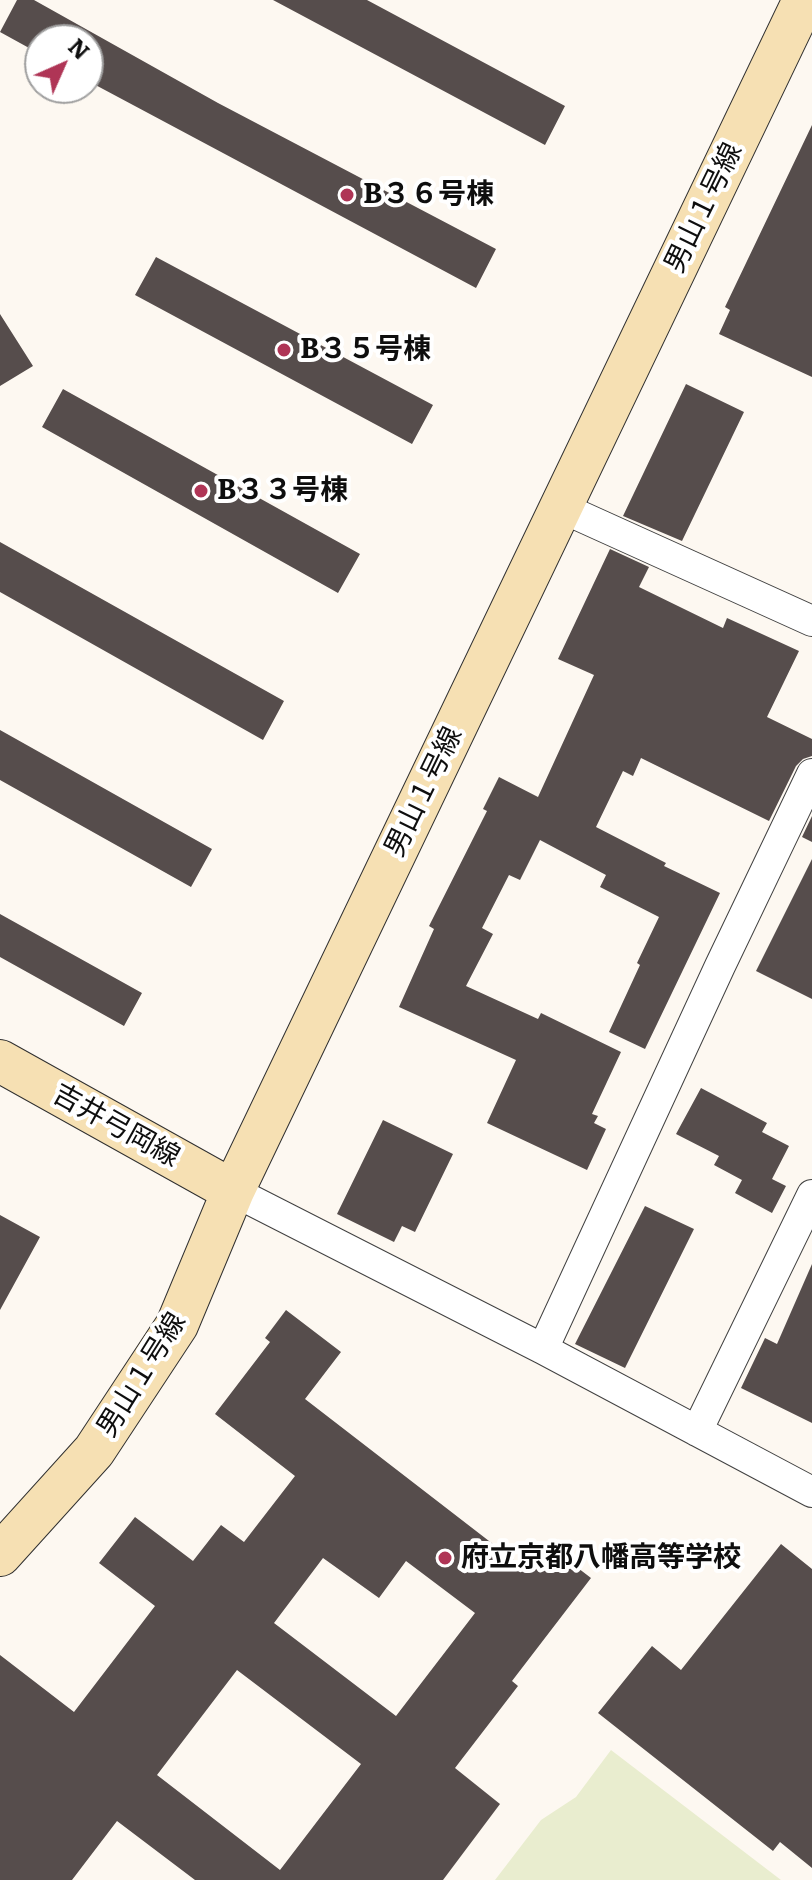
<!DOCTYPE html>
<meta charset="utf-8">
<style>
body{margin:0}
#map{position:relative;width:812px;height:1880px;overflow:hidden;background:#fdf8f1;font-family:Literata,serif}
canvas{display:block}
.north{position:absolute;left:24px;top:24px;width:80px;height:80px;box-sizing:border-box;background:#fff;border:2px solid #9f9f9f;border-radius:50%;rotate:45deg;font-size:22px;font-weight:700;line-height:32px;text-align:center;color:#0e0e0e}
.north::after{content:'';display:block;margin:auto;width:28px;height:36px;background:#af3556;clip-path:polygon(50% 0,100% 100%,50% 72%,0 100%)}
</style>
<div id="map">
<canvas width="812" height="1880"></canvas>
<div class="north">N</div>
</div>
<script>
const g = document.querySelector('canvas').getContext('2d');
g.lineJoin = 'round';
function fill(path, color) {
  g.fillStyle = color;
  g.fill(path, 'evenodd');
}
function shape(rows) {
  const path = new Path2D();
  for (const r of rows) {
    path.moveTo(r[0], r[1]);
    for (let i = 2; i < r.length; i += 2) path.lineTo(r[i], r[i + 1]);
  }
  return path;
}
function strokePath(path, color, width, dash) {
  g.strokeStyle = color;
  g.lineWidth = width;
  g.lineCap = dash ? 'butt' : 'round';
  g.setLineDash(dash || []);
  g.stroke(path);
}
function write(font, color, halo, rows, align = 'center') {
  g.font = font + ' Literata,"Noto Sans JP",serif';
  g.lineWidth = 8;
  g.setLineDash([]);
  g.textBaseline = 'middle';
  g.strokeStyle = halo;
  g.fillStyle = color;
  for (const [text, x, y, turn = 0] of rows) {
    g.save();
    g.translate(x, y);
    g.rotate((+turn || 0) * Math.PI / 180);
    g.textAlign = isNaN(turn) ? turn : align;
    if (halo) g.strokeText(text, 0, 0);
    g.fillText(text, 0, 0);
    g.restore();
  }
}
const pitch = shape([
 [611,1750,781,1880,495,1880,541,1820,576,1797]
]);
const building = shape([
 [17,0,34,0,218,103,496,249,476,288,88,81,88,40,40,40,40,54,0,32],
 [273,0,367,0,565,106,545,145],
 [812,125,812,377,719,334,730,310,725,307],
 [156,257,433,405,412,444,135,295],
 [0,314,33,366,0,386],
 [686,384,744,412,682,541,623,516],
 [63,389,360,554,338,593,42,427],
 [0,542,284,701,263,740,0,592],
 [610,549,649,567,639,587,723,628,727,618,799,651,767,717,812,739,812,756,803,759,796,766,769,821,641,758,633,776,623,771,596,827,666,863,664,866,720,893,645,1049,609,1032,640,965,637,963,659,917,600,887,606,875,540,840,520,880,509,875,482,928,493,934,466,986,538,1019,541,1013,621,1052,592,1114,598,1116,594,1123,606,1129,587,1170,487,1123,516,1060,399,1007,434,929,429,926,487,811,483,809,499,777,538,797,594,675,558,659],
 [0,730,212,849,191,887,0,780],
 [812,816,812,842,802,837],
 [812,859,812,999,756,971],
 [0,914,142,993,124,1026,0,957],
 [701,1088,767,1123,762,1132,789,1146,772,1179,786,1186,772,1213,735,1193,742,1180,714,1165,719,1156,676,1134],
 [383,1120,453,1154,415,1232,402,1226,394,1242,337,1214],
 [645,1206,694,1229,625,1368,575,1344],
 [0,1215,40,1237,0,1310],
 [812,1264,812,1423,741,1388,765,1338,777,1344],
 [286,1310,341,1352,305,1399,524,1568,544,1542,591,1578,512,1681,518,1686,455,1768,500,1804,443,1880,195,1880,117,1821,72,1880,0,1880,0,1655,74,1712,155,1606,99,1563,135,1517,193,1561,221,1525,244,1542,295,1476,215,1414,270,1342,265,1338],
 [323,1558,379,1598,406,1561,475,1613,396,1716,274,1623],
 [237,1670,361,1764,280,1870,157,1775],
 [781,1544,812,1569,812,1868,780,1842,773,1851,598,1713,652,1646,681,1670]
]);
const street = shape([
 [560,507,812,621],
 [233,1191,543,1349,812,1492],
 [543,1349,720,966,812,774],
 [697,1431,812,1195]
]);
const secondary = shape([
 [0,1061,233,1191],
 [0,1555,94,1451,177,1325,233,1191,804,0]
]);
const markers = [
 [347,195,8,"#af3556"],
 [284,350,8,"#af3556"],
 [201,491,8,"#af3556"],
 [445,1558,8,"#af3556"]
];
const poiNames = [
 ["B３６号棟",363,195],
 ["B３５号棟",300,350],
 ["B３３号棟",217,491],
 ["府立京都八幡高等学校",461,1558]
];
const streetNames = [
 ["男山１号線",704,208,-64],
 ["男山１号線",424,792,-64],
 ["吉井弓岡線",116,1126,29],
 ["男山１号線",142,1375,-58]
];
fill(pitch, '#e9edcf');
fill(building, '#564d4c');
strokePath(street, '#414141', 32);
strokePath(secondary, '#303030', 44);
strokePath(street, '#fff', 30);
strokePath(secondary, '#f6e0b3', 42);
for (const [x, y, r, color] of markers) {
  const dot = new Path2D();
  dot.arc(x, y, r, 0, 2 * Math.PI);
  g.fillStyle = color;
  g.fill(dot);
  strokePath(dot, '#fff', 3);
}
write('bold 28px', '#0e0e0e', '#fff', poiNames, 'left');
write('28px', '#0e0e0e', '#fff', streetNames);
</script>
